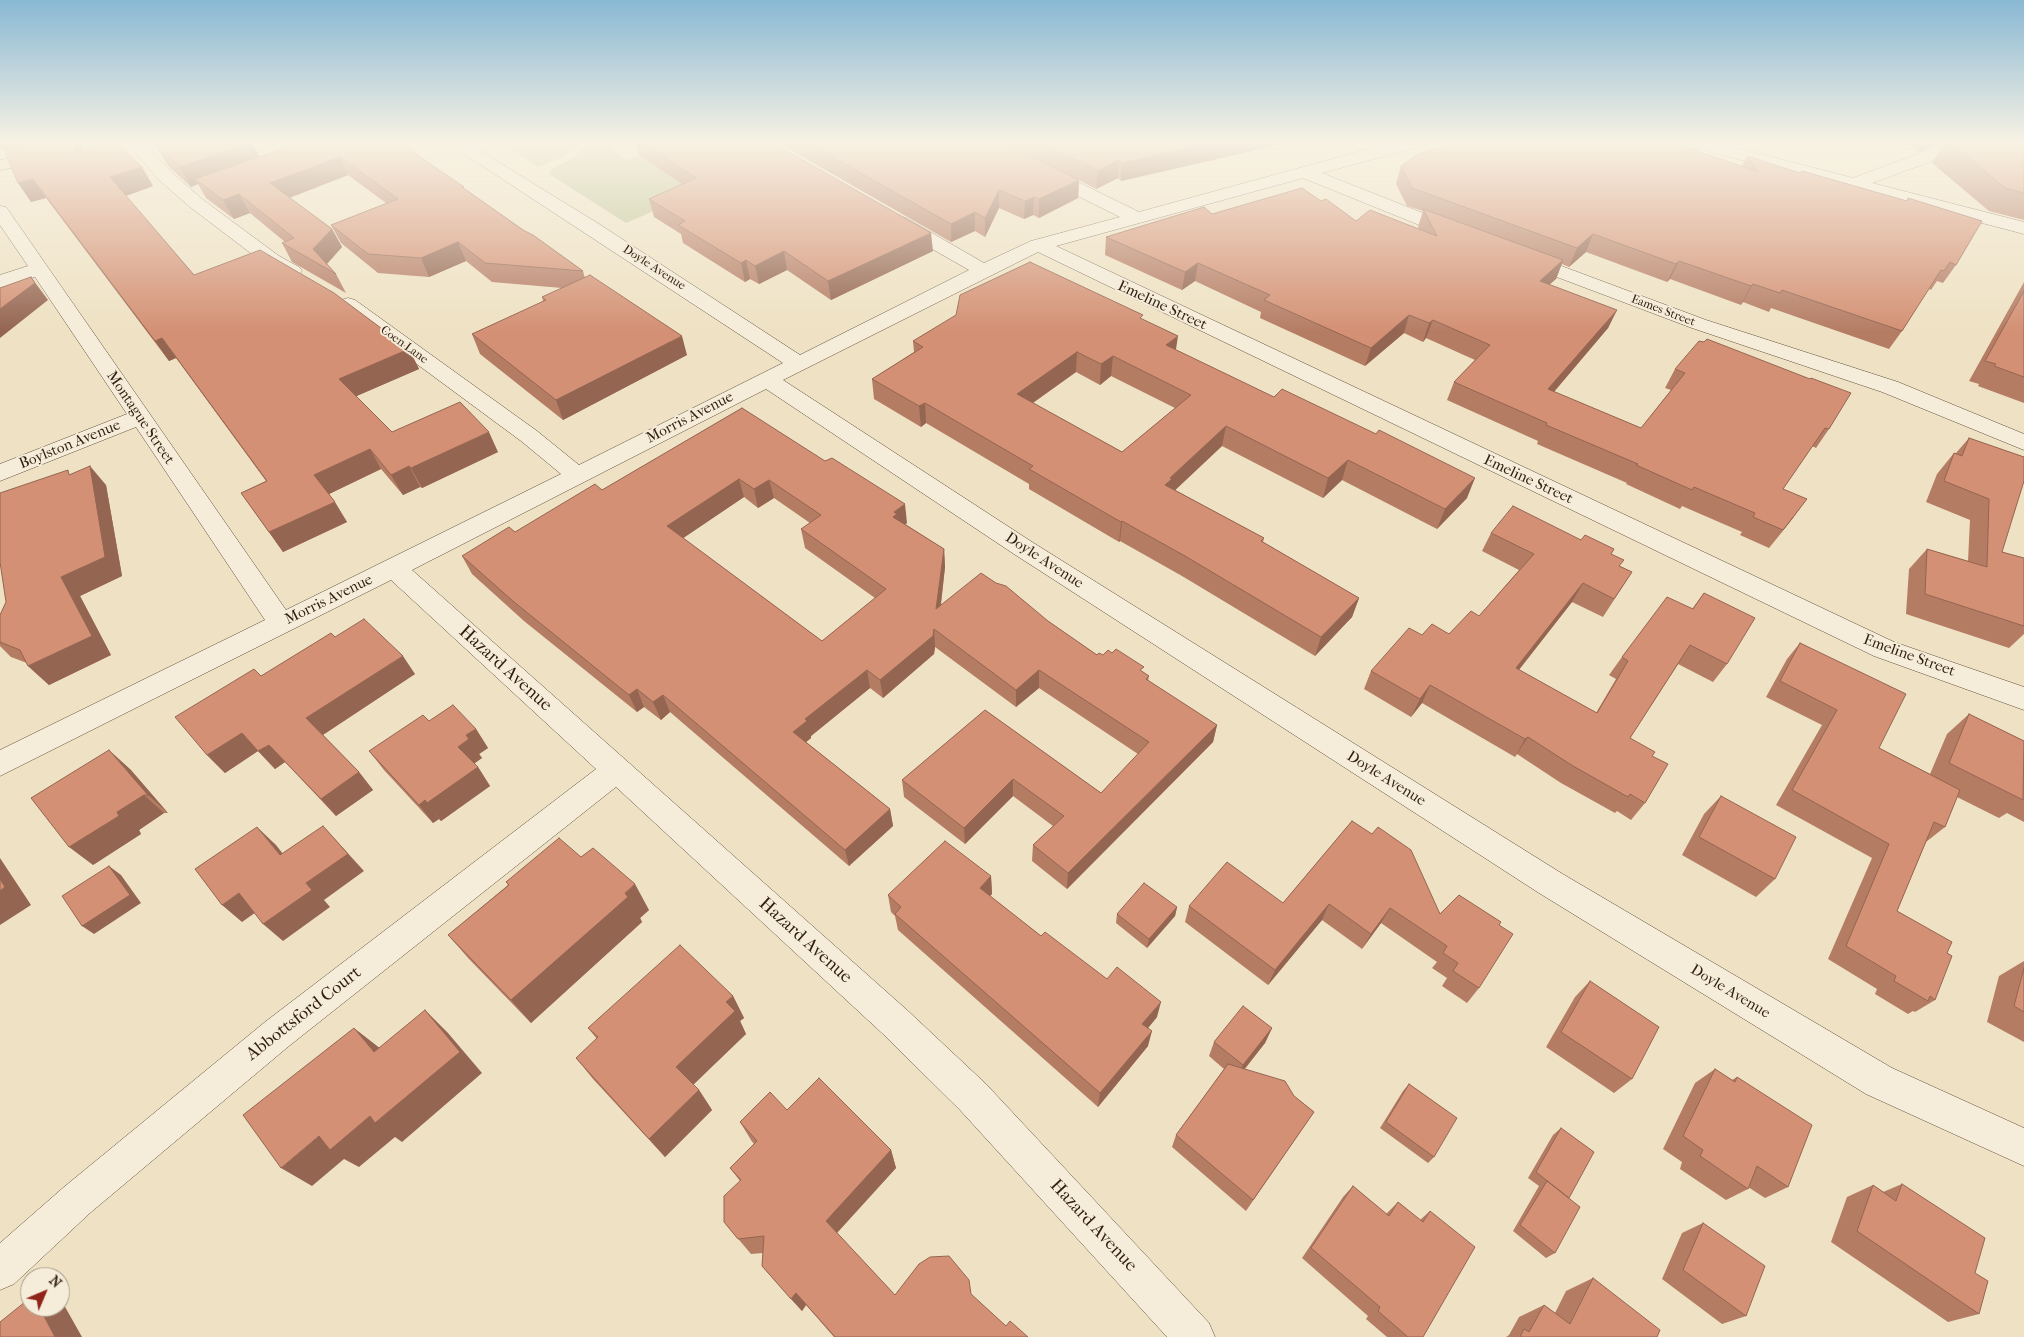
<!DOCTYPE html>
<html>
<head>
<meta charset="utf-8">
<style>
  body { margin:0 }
  #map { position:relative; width:2024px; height:1337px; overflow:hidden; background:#efe2c4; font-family:"IM FELL French Canon",serif }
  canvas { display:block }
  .north { position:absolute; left:20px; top:1267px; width:50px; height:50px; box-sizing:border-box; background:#f5ecd9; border:1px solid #a69988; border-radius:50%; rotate:45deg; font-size:14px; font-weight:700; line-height:20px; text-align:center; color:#301d0e }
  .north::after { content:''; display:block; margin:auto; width:18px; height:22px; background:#8f2418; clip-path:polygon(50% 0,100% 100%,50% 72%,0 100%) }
</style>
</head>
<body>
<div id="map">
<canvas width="2024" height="1337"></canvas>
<div class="north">N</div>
</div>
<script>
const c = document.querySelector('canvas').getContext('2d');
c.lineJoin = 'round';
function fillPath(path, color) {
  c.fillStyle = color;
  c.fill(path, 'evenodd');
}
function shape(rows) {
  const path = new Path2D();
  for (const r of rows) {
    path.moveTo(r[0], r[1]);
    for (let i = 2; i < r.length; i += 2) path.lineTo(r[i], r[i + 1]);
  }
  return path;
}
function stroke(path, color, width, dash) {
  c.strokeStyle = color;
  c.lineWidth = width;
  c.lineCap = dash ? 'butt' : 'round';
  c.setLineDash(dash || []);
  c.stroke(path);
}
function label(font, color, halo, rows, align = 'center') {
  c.font = font + ' "IM FELL French Canon",serif';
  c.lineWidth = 4;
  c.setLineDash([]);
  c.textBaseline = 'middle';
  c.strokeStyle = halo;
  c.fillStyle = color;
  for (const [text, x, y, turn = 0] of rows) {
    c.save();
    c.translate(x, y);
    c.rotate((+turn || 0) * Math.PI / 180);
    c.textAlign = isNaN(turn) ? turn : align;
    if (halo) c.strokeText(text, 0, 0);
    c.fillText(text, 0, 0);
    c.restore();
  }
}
fillPath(shape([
  [503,144,581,144,560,158,538,167],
  [589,144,615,144,617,145,610,148,627,160,639,155,770,161,626,223,549,174,552,169,574,157]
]), '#bbc392');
const minor = shape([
  [128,144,146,144,170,171,202,199,279,256,299,267,302,271,299,275,292,277,285,275,265,264,190,207,158,179,128,144],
  [449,144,469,144,599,224,800,355,969,270,892,226,890,222,892,218,899,216,906,218,984,263,1031,241,1120,217,981,148,979,144,1001,144,1139,212,1387,144,1416,144,1414,148,1322,173,1463,229,1465,233,1463,237,1456,239,1449,237,1303,178,1056,246,1894,642,2024,687,2024,710,1874,656,1038,252,783,380,1032,542,1561,873,1892,1068,2024,1128,2024,1166,1866,1094,1539,893,1014,554,766,389,412,570,907,1010,986,1084,1209,1323,1215,1337,1167,1337,960,1110,883,1034,616,787,289,1046,90,1213,14,1284,0,1290,0,1243,64,1187,265,1022,596,769,391,580,0,776,0,750,265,620,136,427,0,481,0,464,127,414,35,277,0,288,0,275,28,266,0,225,0,206,6,207,286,610,561,474,521,441,341,308,338,304,341,300,348,298,355,300,537,431,579,465,783,363,449,144],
  [1693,144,1722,144,1853,178,1945,144,1970,144,1968,148,1872,183,2024,222,2024,234,1695,148,1693,144],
  [1524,252,1706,320,1898,382,2024,434,2024,450,1882,392,1692,328,1517,262,1514,258,1517,254,1524,252]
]);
const major = shape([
  [85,144,124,144,122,148,116,149,0,170,0,160,85,144]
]);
stroke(minor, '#604e3c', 1);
stroke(major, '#301d0e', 1);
fillPath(minor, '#f5ecd9');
fillPath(major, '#efe2c4');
fillPath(shape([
  [0,144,81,144,85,150,142,167,153,186,126,196,194,275,409,349,419,369,356,396,392,432,498,452,422,488,420,487,403,495,381,469,329,494,347,522,283,552,241,493,266,481,176,358,169,361,46,198,31,202,8,149,0,150],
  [162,144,253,144,260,157,416,153,466,190,583,271,585,278,687,355,563,420,480,354,472,334,543,301,542,297,562,288,492,282,466,261,429,277,378,273,341,243,331,225,386,203,348,175,290,198,332,229,342,247,327,264,336,274,346,293,292,262,282,243,285,242,250,213,234,219,206,198,198,184,191,187,168,166,156,146],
  [636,144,775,144,933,251,831,300,787,270,759,284,750,279,745,282,683,243,681,234,654,217,649,199,682,184,639,155],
  [780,144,1282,144,1121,181,1118,178,1096,189,1079,180,1078,198,1039,218,1033,215,1024,219,999,208,985,237,975,231,951,242],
  [1910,144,1939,144,1919,152],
  [1944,144,2024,144,2024,220,1989,211,1932,163],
  [1747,156,1956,265,1943,283,1937,281,1931,290,1929,289,1902,331,1889,349,1771,308,1769,312,1743,302,1741,305,1670,279,1667,282,1586,252,1569,267,1562,264,1556,279,1549,284,1617,310,1608,328,1554,392,1641,428,1671,390,1665,388,1675,369,1829,429,1816,448,1812,446,1783,489,1793,518,1769,548,1740,535,1742,532,1682,506,1680,509,1626,484,1627,483,1537,444,1538,441,1447,400,1454,382,1475,360,1426,338,1423,342,1404,333,1365,366,1260,318,1261,312,1195,281,1182,290,1105,255,1106,237,1212,214,1321,201,1356,221,1419,229,1418,227,1423,211,1407,206,1396,184,1401,166,1742,166],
  [2024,282,2024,403,1978,386,1979,384,1969,381],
  [1142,319,1176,350,1467,498,1437,529,1342,480,1323,498,1222,446,1175,490,1264,538,1263,542,1359,598,1352,617,1315,656,1182,576,1120,541,1119,542,1029,489,1029,484,926,423,921,427,874,399,872,379,914,352,913,341],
  [1076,372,1100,385,1111,376,1175,408,1122,452,1033,403],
  [742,408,907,523,905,524,944,549,945,567,941,605,1048,621,1097,655,1143,672,1149,676,1148,681,1217,725,1213,742,1067,889,1032,861,1033,845,1053,826,1013,796,965,844,904,797,902,780,985,710,1101,793,1138,754,1039,688,1016,707,935,647,934,654,883,698,870,688,811,736,811,738,806,742,890,809,893,826,849,866,670,712,661,720,644,707,637,712,524,621,472,574,462,556,515,532,602,490],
  [744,497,758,508,774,498,810,523,801,529,805,548,875,598,822,641,683,538],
  [1969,438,2024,457,2002,552,2024,558,2024,634,2009,648,1906,614,1909,569,1927,549,1968,561,1970,520,1926,502,1937,474,1954,453,1956,453],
  [71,474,106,485,122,576,80,596,111,655,49,685,28,666,27,663,11,657,0,646,0,615],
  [1491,533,1581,540,1611,554,1620,566,1632,572,1603,617,1572,602,1519,670,1596,713,1616,679,1609,675,1622,657,1692,609,1704,593,1727,664,1713,682,1678,664,1630,738,1652,756,1645,803,1631,820,1617,811,1615,813,1561,783,1517,754,1515,757,1422,703,1411,717,1364,689,1371,671,1449,634,1479,616,1519,570,1482,551],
  [335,637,415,674,323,735,359,772,373,790,336,816,285,762,275,769,258,751,225,773,207,755,261,676],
  [1800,643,1879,748,1930,774,1947,734,1969,714,2024,741,2024,822,2007,813,1999,818,1957,797,1945,827,1926,842,1897,911,1947,953,1935,1000,1915,1012,1913,1011,1908,1014,1875,994,1877,989,1828,959,1872,858,1776,805,1822,725,1766,697,1787,659],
  [429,721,476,729,488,748,479,754,482,758,474,763,478,767,490,786,441,821,439,819,433,823,384,770,369,751],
  [130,769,168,813,164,813,139,830,141,834,93,865],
  [1721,796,1775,879,1756,897,1682,855,1704,814],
  [1352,821,1440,914,1499,925,1479,988,1467,1003,1442,986,1447,978,1432,968,1437,962,1381,923,1362,949,1322,920,1268,985,1185,922,1189,906,1283,903],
  [581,857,649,910,640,918,642,922,531,1023,469,959,448,935,508,885,506,882],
  [991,876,992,894,990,896,1041,936,1157,1017,1148,1028,1148,1046,1098,1107,898,930,895,916,891,912,888,895],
  [1177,907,1175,916,1147,948,1116,923,1117,914],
  [2024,961,2024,1042,1987,1022,1999,976],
  [1590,981,1632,1079,1614,1093,1546,1047,1575,997],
  [733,996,744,1018,740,1021,746,1034,693,1084,699,1090,712,1110,665,1157,593,1079,576,1058,597,1039,588,1028],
  [1272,1028,1265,1043,1245,1069,1294,1096,1314,1112,1246,1211,1172,1147,1176,1135,1224,1069,1209,1056,1214,1042],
  [1715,1069,1732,1080,1737,1077,1788,1187,1765,1198,1748,1187,1748,1189,1726,1200,1680,1169,1682,1162,1663,1149,1695,1083],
  [1409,1084,1434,1157,1428,1163,1380,1128,1403,1091],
  [787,1110,891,1150,896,1168,837,1233,895,1295,971,1295,1006,1326,1028,1337,834,1337,806,1305,802,1311,762,1266,763,1253,751,1254,724,1222,740,1181,730,1168,754,1144,751,1140,740,1122],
  [1561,1128,1568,1198,1555,1253,1546,1258,1513,1231,1539,1186,1528,1178,1553,1135],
  [1902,1184,1975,1273,1979,1314,1948,1322,1831,1242,1847,1197,1873,1185,1883,1192],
  [1353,1186,1386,1214,1398,1202,1420,1220,1430,1211,1423,1337,1387,1337,1366,1319,1368,1316,1302,1258,1343,1197],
  [1703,1223,1746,1316,1722,1324,1662,1279,1682,1233],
  [1593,1278,1657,1337,1506,1337,1509,1335,1519,1317,1544,1305,1555,1313,1566,1291]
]), '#b57c64');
fillPath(shape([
  [0,144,81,144,89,156,12,156,7,149,0,150],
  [246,144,253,144,262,162,195,179,198,184,191,187,180,167],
  [1206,144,1282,144,1121,181,1122,163],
  [1923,144,1939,144,1919,152],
  [340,157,348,175,280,201,270,183],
  [1119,160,1118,178,1096,189,1098,171],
  [142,167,153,186,123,197,110,177],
  [33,179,46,198,31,202,18,183],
  [1079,180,1078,198,1039,218,1039,199],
  [999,190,999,208,985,237,985,218],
  [239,194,250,213,234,219,223,200],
  [1034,197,1033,215,1024,219,1025,201],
  [975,212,975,231,951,242,951,224],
  [332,229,342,247,324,267,313,249],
  [931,233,933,251,831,300,828,281],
  [1593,234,1586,252,1569,267,1577,248],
  [458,242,466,261,429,277,421,258],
  [784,251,787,270,759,284,755,266],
  [746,260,750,279,745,282,741,263],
  [1563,260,1556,279,1533,299,1540,281],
  [1679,261,1670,279,1667,282,1676,264],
  [1198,263,1195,281,1182,290,1185,272],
  [31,277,48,300,0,338,0,309],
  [1753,284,1743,302,1741,305,1751,286],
  [1617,310,1608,328,1540,408,1548,389],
  [1409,315,1404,333,1365,366,1371,348],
  [1433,320,1426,338,1423,342,1429,323],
  [682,336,687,355,563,420,556,400],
  [1178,336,1175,356,1166,345],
  [162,338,176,358,169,361,155,341],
  [409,349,419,369,350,399,339,379],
  [1077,352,1076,372,1017,414,1017,394],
  [1113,356,1111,376,1100,385,1101,364],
  [925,403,926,423,921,427,919,406],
  [1226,426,1222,446,1169,496,1165,485,1170,478],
  [489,432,498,452,422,488,411,468],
  [370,449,381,469,327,495,314,475],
  [1348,460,1342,480,1323,498,1328,478],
  [90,466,106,485,122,576,80,596,111,655,49,685,28,666,61,577],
  [409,466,420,487,403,495,391,475],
  [1475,478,1467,498,1437,529,1445,509],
  [739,479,744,497,673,545,667,526],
  [769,480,774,498,758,508,754,489],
  [1807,499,1793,518,1769,548,1783,530],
  [335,502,347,522,283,552,269,532],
  [905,504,907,523,899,529,893,517,894,512],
  [1122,521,1120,541,1119,542,1121,522],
  [944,549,945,567,938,627,936,609],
  [1583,583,1572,602,1506,686,1516,668],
  [1359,598,1352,617,1315,656,1321,637],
  [934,629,935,647,934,654,883,698,880,680],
  [403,656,415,674,321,736,306,718],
  [867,670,870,688,811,736,811,738,798,749,793,732,805,719],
  [1039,670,1039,688,1016,707,1016,690],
  [1430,685,1422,703,1411,717,1420,699],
  [637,689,644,707,637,712,629,695],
  [663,695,670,712,661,720,653,702],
  [1217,725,1213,742,1067,889,1068,873],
  [476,729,488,748,479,754,482,758,471,766,458,747,466,735],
  [242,733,258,751,225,773,207,755],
  [1528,737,1517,754,1515,757,1525,739],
  [269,745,285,762,275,769,258,751],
  [109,750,130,769,168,813,148,795],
  [478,767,490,786,441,821,427,803],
  [359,772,373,790,336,816,321,799],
  [1013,779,1013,796,965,844,964,828],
  [144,795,164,813,139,830,141,834,93,865,69,847,117,812],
  [425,800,439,819,433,823,419,805],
  [890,809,893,826,849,866,845,850],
  [323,826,364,871,324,900,330,907,283,941,263,924,306,883],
  [257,827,276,845,298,873,280,855],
  [0,858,31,905,0,925],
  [109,866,121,875,141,903,94,934,82,926],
  [991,876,992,894,981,905,980,888],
  [635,884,649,910,640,918,642,922,531,1023,511,1000],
  [239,893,259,910,242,922,222,905],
  [1329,904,1322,920,1268,985,1275,970],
  [1177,907,1175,916,1147,948,1149,939],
  [1390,908,1381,923,1362,949,1371,934],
  [733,996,744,1018,740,1021,746,1034,690,1088,676,1067,726,1002],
  [1161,1002,1157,1017,1139,1039,1142,1024],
  [425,1010,448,1033,482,1073,402,1142,395,1137,359,1167,344,1159,312,1186,281,1168,319,1136],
  [354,1028,381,1049,374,1052],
  [1272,1028,1265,1043,1236,1079,1243,1065],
  [1152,1031,1148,1046,1098,1107,1100,1093],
  [699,1090,712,1110,665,1157,649,1139],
  [891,1150,896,1168,834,1236,826,1221],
  [796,1293,806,1305,802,1311,791,1299],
  [60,1304,64,1305,82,1337,55,1337,39,1307,60,1307]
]), '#946551');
const building = shape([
  [34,144,76,144,75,153,103,144,118,144,142,167,110,177,194,275,260,250,334,293,409,349,339,379,392,432,460,402,489,432,411,468,409,466,391,475,370,449,314,475,335,502,269,532,241,493,267,481,162,338,155,341,33,179,18,183,4,150,34,144],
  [162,144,246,144,180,167,156,146,162,144],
  [296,144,405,144,415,151,413,152,464,187,462,187,523,230,533,235,583,271,485,263,458,242,421,258,368,254,331,225,398,199,340,157,270,183,332,229,313,249,336,274,282,243,294,238,239,194,223,200,195,179,296,144],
  [645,144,775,144,931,233,828,281,784,251,755,266,746,260,741,263,678,225,685,221,649,199,696,178,645,144],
  [809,144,1006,144,1079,180,1039,199,1034,197,1025,201,999,190,985,218,975,212,951,224,809,144],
  [1043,144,1206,144,1122,163,1119,160,1098,171,1043,144],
  [1454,144,1677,144,1758,172,1747,156,1800,173,1802,171,1907,201,1908,198,1982,221,1956,265,1950,262,1944,271,1941,270,1902,331,1782,290,1780,293,1753,284,1751,286,1679,261,1676,264,1593,234,1577,248,1412,188,1401,166,1418,154,1454,144],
  [1952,144,2024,144,2024,193,2005,188,1952,144],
  [1302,188,1321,201,1326,199,1356,221,1370,210,1437,236,1423,209,1563,260,1540,281,1617,310,1548,389,1641,428,1685,373,1675,369,1699,341,1704,342,1707,339,1810,379,1811,378,1851,393,1829,429,1825,428,1783,489,1807,499,1783,530,1753,517,1755,513,1694,487,1692,490,1636,465,1638,464,1546,425,1547,423,1454,382,1490,345,1433,320,1429,323,1409,315,1371,348,1264,300,1270,295,1198,263,1185,272,1106,237,1204,207,1212,214,1302,188],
  [1030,262,1143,315,1140,318,1178,336,1166,345,1274,397,1282,389,1376,434,1379,430,1475,478,1445,509,1348,460,1328,478,1226,426,1170,478,1172,479,1165,485,1264,538,1261,541,1359,598,1321,637,1185,556,1122,521,1121,522,1029,469,1033,466,925,403,919,406,872,379,923,347,913,341,956,315,960,295,1030,262],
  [1077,352,1101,364,1113,356,1191,395,1122,452,1017,394,1077,352],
  [590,275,682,336,556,400,472,334,546,300,542,297,590,275],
  [31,277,35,283,0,309,0,288,31,277],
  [2024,291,2024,377,1994,366,1996,364,1985,361,2024,291],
  [742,408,825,461,832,458,905,504,894,512,897,514,893,517,944,549,936,609,981,573,996,583,1006,586,1048,621,1097,655,1099,653,1103,655,1108,650,1112,653,1116,649,1144,667,1140,670,1149,676,1146,679,1217,725,1068,873,1033,845,1064,816,1013,779,964,828,902,780,985,710,1101,793,1149,742,1039,670,1016,690,934,629,933,636,880,680,867,670,805,719,807,721,793,732,890,809,845,850,663,695,653,702,637,689,629,695,514,602,462,556,509,527,515,532,595,484,602,490,742,408],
  [739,479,754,489,769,480,821,515,801,529,886,589,822,641,667,526,739,479],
  [1969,438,2024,457,2024,481,2002,552,2024,558,2024,626,1925,594,1927,549,1987,567,1989,499,1944,481,1954,453,1962,456,1969,438],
  [90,466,105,557,61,577,92,636,28,666,20,650,0,642,0,615,6,602,0,562,0,493,68,470,69,475,90,466],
  [1513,506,1581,540,1585,535,1614,549,1611,554,1624,560,1619,566,1632,572,1614,599,1583,583,1516,668,1597,713,1628,661,1622,657,1667,597,1693,609,1704,593,1755,618,1727,664,1690,645,1630,738,1655,752,1652,756,1668,764,1645,803,1630,794,1628,797,1573,766,1528,737,1525,739,1430,685,1420,699,1371,671,1409,628,1422,635,1432,624,1449,634,1471,611,1479,616,1534,554,1491,533,1513,506],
  [364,619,403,656,306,718,359,772,321,799,269,745,258,751,242,733,207,755,175,717,254,669,261,676,331,633,335,637,364,619],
  [1800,643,1906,694,1879,748,1960,790,1945,827,1934,822,1897,911,1952,942,1947,953,1952,956,1935,1000,1930,996,1928,1001,1894,981,1896,976,1846,946,1889,844,1792,790,1837,710,1780,681,1800,643],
  [453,705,476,729,466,735,469,739,458,747,478,767,427,803,425,800,419,805,369,751,423,715,429,721,453,705],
  [1969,714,2024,741,2023,800,1949,763,1969,714],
  [109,750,148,795,144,795,117,812,119,816,69,847,31,798,109,750],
  [1721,796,1796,837,1775,879,1699,837,1721,796],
  [1352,821,1372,834,1378,827,1411,850,1440,914,1459,895,1501,922,1499,925,1513,934,1479,988,1453,971,1458,963,1443,953,1447,946,1390,908,1371,934,1329,904,1275,970,1189,906,1227,862,1283,903,1352,821],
  [323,826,348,854,306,883,312,890,263,924,239,893,222,905,195,869,257,827,280,855,323,826],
  [559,838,581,857,593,848,635,884,625,893,628,897,511,1000,448,935,509,885,506,882,559,838],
  [945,841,991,876,980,888,1041,936,1045,932,1107,979,1117,967,1161,1002,1142,1024,1152,1031,1100,1093,895,914,901,907,888,895,945,841],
  [109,866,130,895,82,926,62,896,109,866],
  [0,879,5,887,0,891,0,879],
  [1144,883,1177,907,1149,939,1117,914,1144,883],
  [680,945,733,996,726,1002,735,1011,676,1067,699,1090,649,1139,576,1058,598,1037,588,1028,680,945],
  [2024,968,2024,1012,2014,1006,2024,968],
  [1590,981,1659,1027,1632,1079,1561,1032,1590,981],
  [1243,1006,1272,1028,1243,1065,1214,1042,1243,1006],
  [425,1010,460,1052,375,1123,370,1116,330,1150,319,1136,281,1168,243,1115,354,1028,374,1052,425,1010],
  [1228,1064,1285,1081,1294,1096,1314,1112,1253,1200,1176,1135,1228,1064],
  [1715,1069,1735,1082,1737,1077,1812,1125,1788,1187,1757,1166,1748,1189,1700,1156,1703,1150,1683,1136,1715,1069],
  [819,1078,891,1150,826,1221,895,1295,919,1264,930,1257,949,1256,969,1280,971,1294,1006,1326,1010,1321,1028,1337,835,1337,796,1293,791,1299,762,1266,764,1236,738,1239,724,1222,724,1196,741,1180,730,1168,757,1141,740,1122,770,1092,787,1110,819,1078],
  [1409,1084,1457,1118,1434,1157,1386,1122,1409,1084],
  [1561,1128,1594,1152,1569,1198,1536,1172,1561,1128],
  [1547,1181,1580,1207,1555,1253,1520,1225,1547,1181],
  [1902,1184,1985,1238,1975,1273,1988,1281,1979,1314,1857,1231,1873,1185,1896,1201,1902,1184],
  [1353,1186,1389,1216,1398,1202,1423,1222,1430,1211,1475,1247,1423,1337,1408,1337,1378,1311,1380,1307,1311,1248,1353,1186],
  [1703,1223,1765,1266,1746,1316,1683,1270,1703,1223],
  [1593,1278,1660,1330,1657,1337,1520,1337,1524,1329,1529,1332,1544,1305,1570,1324,1593,1278],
  [30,1298,30,1307,39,1307,55,1337,0,1337,0,1322,30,1298]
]);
fillPath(building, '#d39074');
stroke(building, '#946551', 1);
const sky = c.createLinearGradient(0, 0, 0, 332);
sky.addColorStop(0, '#89b8d3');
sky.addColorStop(0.43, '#f8f2e4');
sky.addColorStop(1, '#f8f2e400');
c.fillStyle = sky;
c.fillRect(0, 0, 2024, 332);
label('12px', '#301d0e', '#f5ecd9', [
  ["Doyle Avenue",654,268,33],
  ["Eames Street",1663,311,21],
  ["Coen Lane",404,345,36]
]);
label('15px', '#301d0e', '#f5ecd9', [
  ["Emeline Street",1162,306,25],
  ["Montague Street",140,418,56],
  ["Morris Avenue",690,418,-27],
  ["Boylston Avenue",70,445,-22],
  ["Emeline Street",1528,480,25],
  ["Doyle Avenue",1044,561,33],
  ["Morris Avenue",329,600,-26],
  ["Emeline Street",1909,656,20],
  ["Doyle Avenue",1386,779,32],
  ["Doyle Avenue",1730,992,31]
]);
label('18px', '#301d0e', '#f5ecd9', [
  ["Hazard Avenue",505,669,42],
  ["Hazard Avenue",805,941,42],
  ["Abbottsford Court",304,1014,-38],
  ["Hazard Avenue",1093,1226,47]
]);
</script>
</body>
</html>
